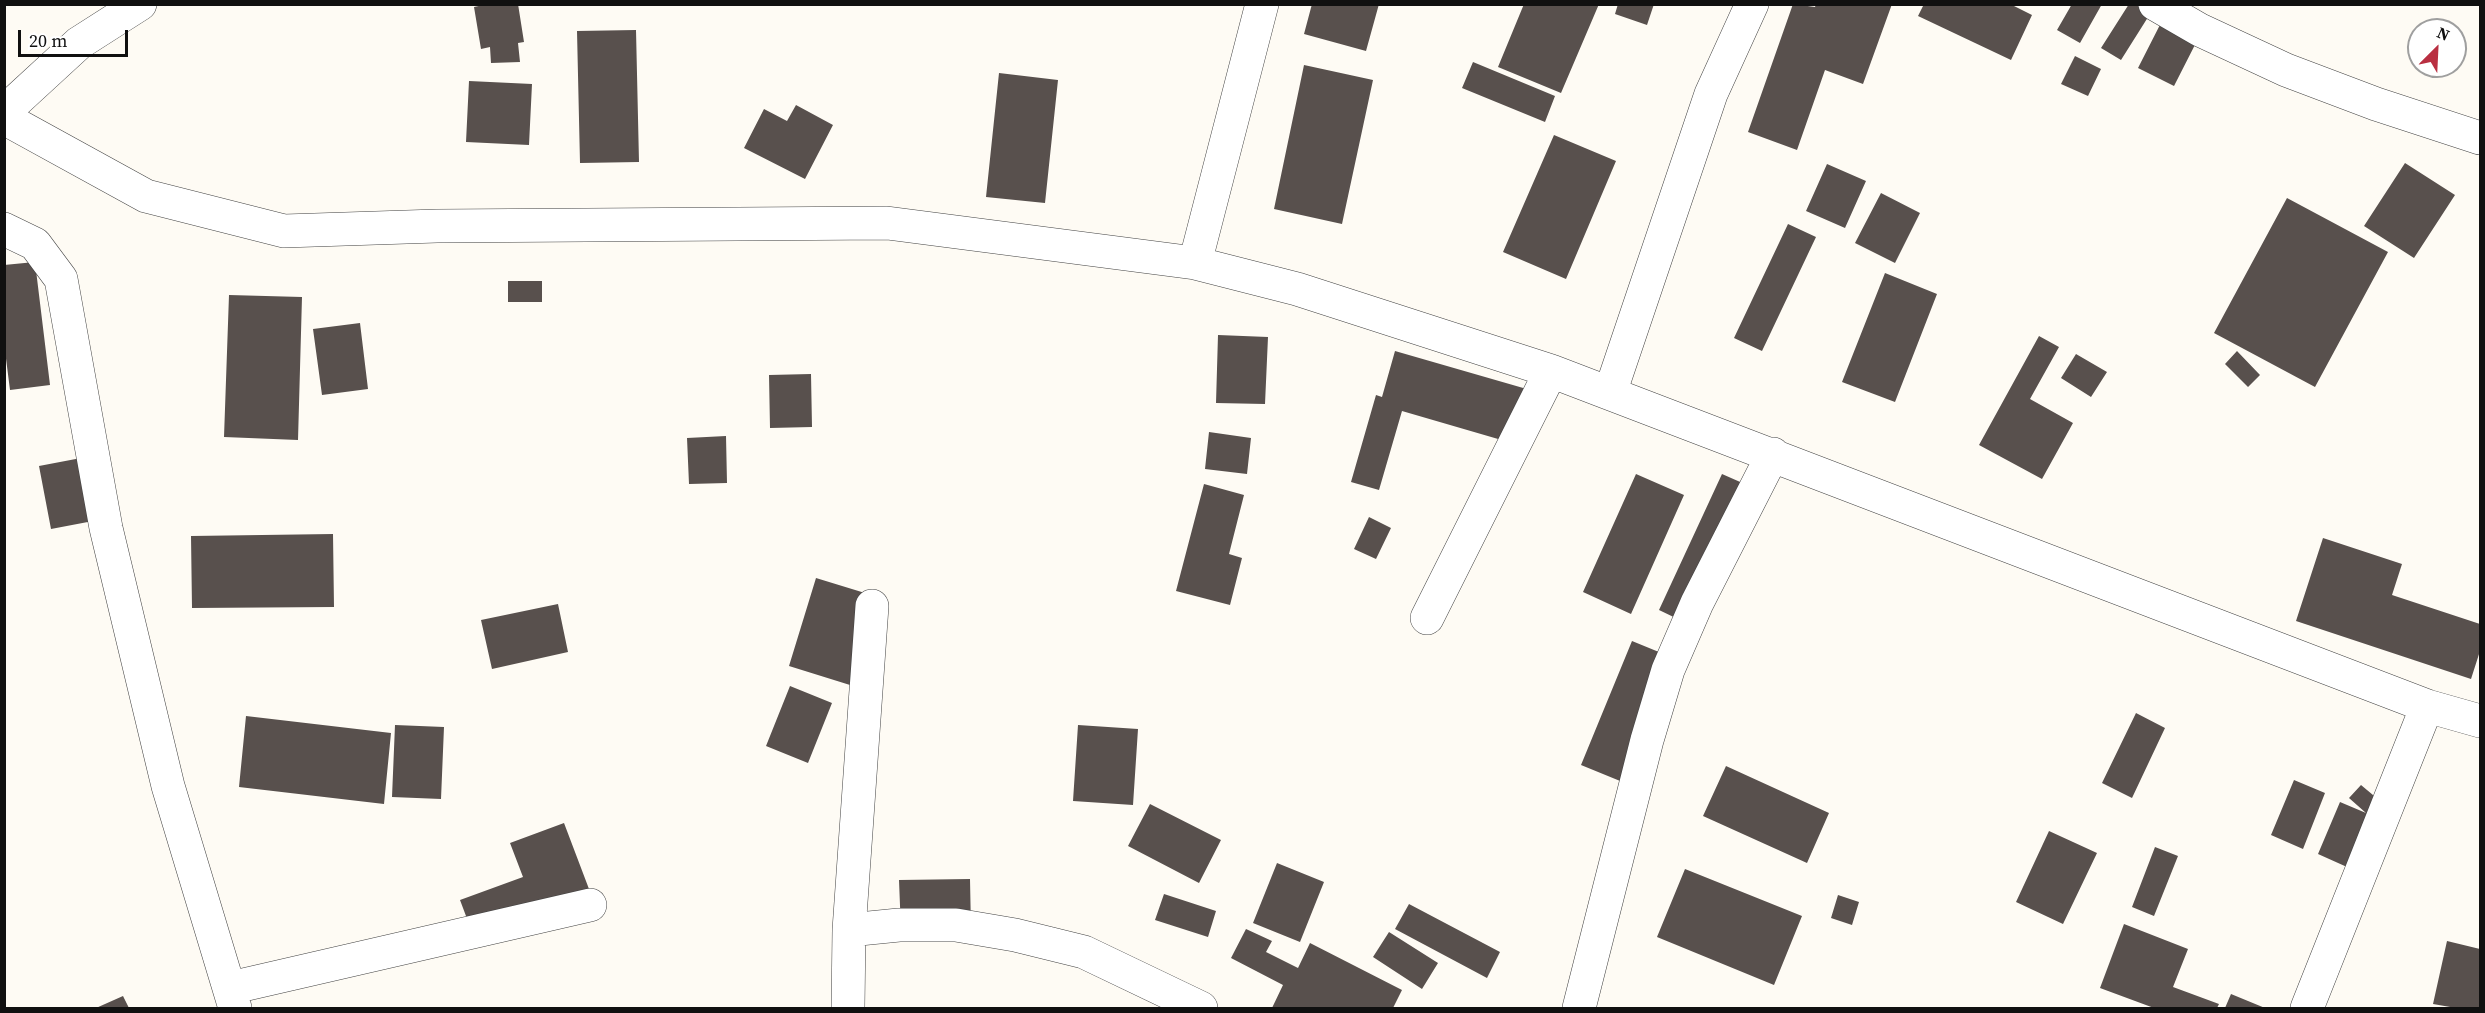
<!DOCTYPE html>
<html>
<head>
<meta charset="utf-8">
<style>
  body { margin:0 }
  #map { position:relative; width:2485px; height:1013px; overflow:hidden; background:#fefbf4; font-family:"Source Serif 4",serif }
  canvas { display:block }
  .frame { position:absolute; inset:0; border:6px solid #101010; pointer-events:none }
  .north { position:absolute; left:2407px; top:18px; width:60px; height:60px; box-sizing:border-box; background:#fff; border:2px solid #9f9f9f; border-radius:50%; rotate:24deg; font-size:16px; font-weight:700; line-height:24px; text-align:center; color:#101010 }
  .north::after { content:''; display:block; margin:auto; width:21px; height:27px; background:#b92f41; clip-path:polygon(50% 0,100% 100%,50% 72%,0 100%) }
  .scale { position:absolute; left:18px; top:30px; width:110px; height:27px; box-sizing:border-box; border:3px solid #101010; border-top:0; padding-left:8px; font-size:18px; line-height:21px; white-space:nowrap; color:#101010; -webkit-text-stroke:4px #fff; paint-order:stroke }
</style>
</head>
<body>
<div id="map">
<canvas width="2485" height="1013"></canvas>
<div class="frame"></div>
<div class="north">N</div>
<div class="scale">20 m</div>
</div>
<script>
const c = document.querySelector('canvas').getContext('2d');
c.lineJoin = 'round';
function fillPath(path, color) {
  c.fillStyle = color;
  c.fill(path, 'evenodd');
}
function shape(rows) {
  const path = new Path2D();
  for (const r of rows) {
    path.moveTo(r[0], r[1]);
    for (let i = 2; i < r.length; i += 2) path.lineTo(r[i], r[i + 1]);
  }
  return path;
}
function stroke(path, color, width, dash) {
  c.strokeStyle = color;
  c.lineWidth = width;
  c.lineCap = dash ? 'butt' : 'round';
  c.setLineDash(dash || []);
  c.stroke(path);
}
fillPath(shape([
  [488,4,518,4,524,42,518,43,520,62,491,63,490,47,481,49,474,7],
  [1312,4,1379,4,1366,51,1304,34],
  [1524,4,1599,4,1561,93,1498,67],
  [1618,4,1654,4,1647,25,1615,14],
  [1793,4,1815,7,1816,4,1892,4,1863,84,1825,70,1797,150,1748,132],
  [1924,4,2010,4,2032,15,2011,60,1918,16],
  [2072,4,2102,4,2080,43,2057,30],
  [2129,4,2135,4,2150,14,2121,60,2101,48],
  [2166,13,2202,31,2174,86,2138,68],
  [636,30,639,162,580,163,577,31],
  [2075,56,2101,69,2088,96,2061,84],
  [1473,62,1555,96,1545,122,1462,88],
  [1304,65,1373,80,1342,224,1274,209],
  [999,73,1058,80,1045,203,986,197],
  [469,81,532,84,529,145,466,142],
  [796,105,833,125,805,179,744,148,764,109,787,121],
  [1554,135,1616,161,1566,279,1503,252],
  [2405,163,2455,195,2414,258,2364,226],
  [1827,164,1866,181,1845,228,1806,211],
  [1881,193,1920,213,1895,263,1855,243],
  [2287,198,2388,252,2315,387,2214,333],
  [1788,224,1816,237,1762,351,1734,338],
  [35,262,50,385,10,390,4,343,4,265],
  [1885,273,1937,294,1895,402,1842,382],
  [508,281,542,281,542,302,508,302],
  [229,295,302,297,298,440,224,437],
  [360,323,368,389,322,395,313,329],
  [1218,335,1268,337,1265,404,1216,403],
  [2039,336,2059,347,2030,399,2073,423,2042,479,1979,445],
  [1395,351,1544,394,1529,448,1402,411,1379,490,1351,482,1376,395,1382,397],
  [2237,351,2260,375,2248,387,2225,364],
  [2076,354,2107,372,2091,397,2061,378],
  [811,374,812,427,770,428,769,375],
  [1209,432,1251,438,1247,474,1205,469],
  [726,436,727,483,689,484,687,438],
  [81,458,93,521,51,529,39,466],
  [1636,474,1684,495,1631,614,1583,592],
  [1722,474,1747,485,1684,622,1659,610],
  [1204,484,1244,495,1229,554,1242,558,1230,605,1176,591],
  [1369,517,1391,528,1376,559,1354,549],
  [333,534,334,607,192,608,191,536],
  [2323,538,2402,564,2392,595,2480,624,2480,651,2471,679,2296,621],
  [816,578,878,597,850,685,789,666],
  [558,604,568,652,492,669,481,620],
  [1632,641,1676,659,1625,783,1581,765],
  [790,686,832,703,808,763,766,746],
  [2136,713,2165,728,2132,798,2102,783],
  [246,716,391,733,384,804,239,787],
  [395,725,444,727,441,799,392,797],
  [1078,725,1138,729,1133,805,1073,801],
  [1726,766,1829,813,1807,863,1703,816],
  [2294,780,2325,793,2303,849,2271,835],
  [2361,785,2379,800,2347,867,2318,854,2340,802,2366,813,2349,798],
  [1150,804,1221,840,1199,883,1128,846],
  [564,823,589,889,472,932,460,900,523,877,510,843],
  [2049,831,2097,853,2063,924,2016,902],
  [2155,847,2178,856,2154,916,2132,907],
  [1277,863,1324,882,1300,942,1253,923],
  [1685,869,1802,916,1774,985,1657,937],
  [970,879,971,930,901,931,899,880],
  [1164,894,1216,911,1208,937,1155,920],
  [1838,895,1859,902,1852,925,1831,918],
  [1409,904,1500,952,1487,978,1395,929],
  [2124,924,2188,949,2173,987,2219,1004,2217,1008,2154,1008,2100,988],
  [1246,929,1272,941,1266,952,1298,968,1310,943,1402,990,1393,1008,1272,1008,1283,985,1231,958],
  [1389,932,1438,963,1422,989,1373,957],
  [2447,941,2480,949,2480,1008,2456,1008,2433,1004],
  [2231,994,2265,1008,2225,1008],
  [123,996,129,1008,96,1008]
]), '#58504d');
const minor = shape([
  [2155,4,2200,30,2286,70,2376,104,2480,138],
  [4,112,79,43,140,4],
  [4,118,146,196,284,231,437,226,887,223,1195,263,1297,289,1551,371,2427,706,2480,721],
  [4,229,35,244,61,279,106,528,168,786,235,1008],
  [1195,263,1262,4],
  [1610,393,1711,94,1752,4],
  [1427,618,1551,371],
  [849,930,899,925,956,925,1015,935,1084,952,1201,1008],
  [230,988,590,905],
  [848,1008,849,930,872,606],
  [1579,1008,1647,740,1668,670,1697,603,1773,454],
  [2307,1008,2427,706]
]);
stroke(minor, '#434343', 34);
stroke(minor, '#fff', 33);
</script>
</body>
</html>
